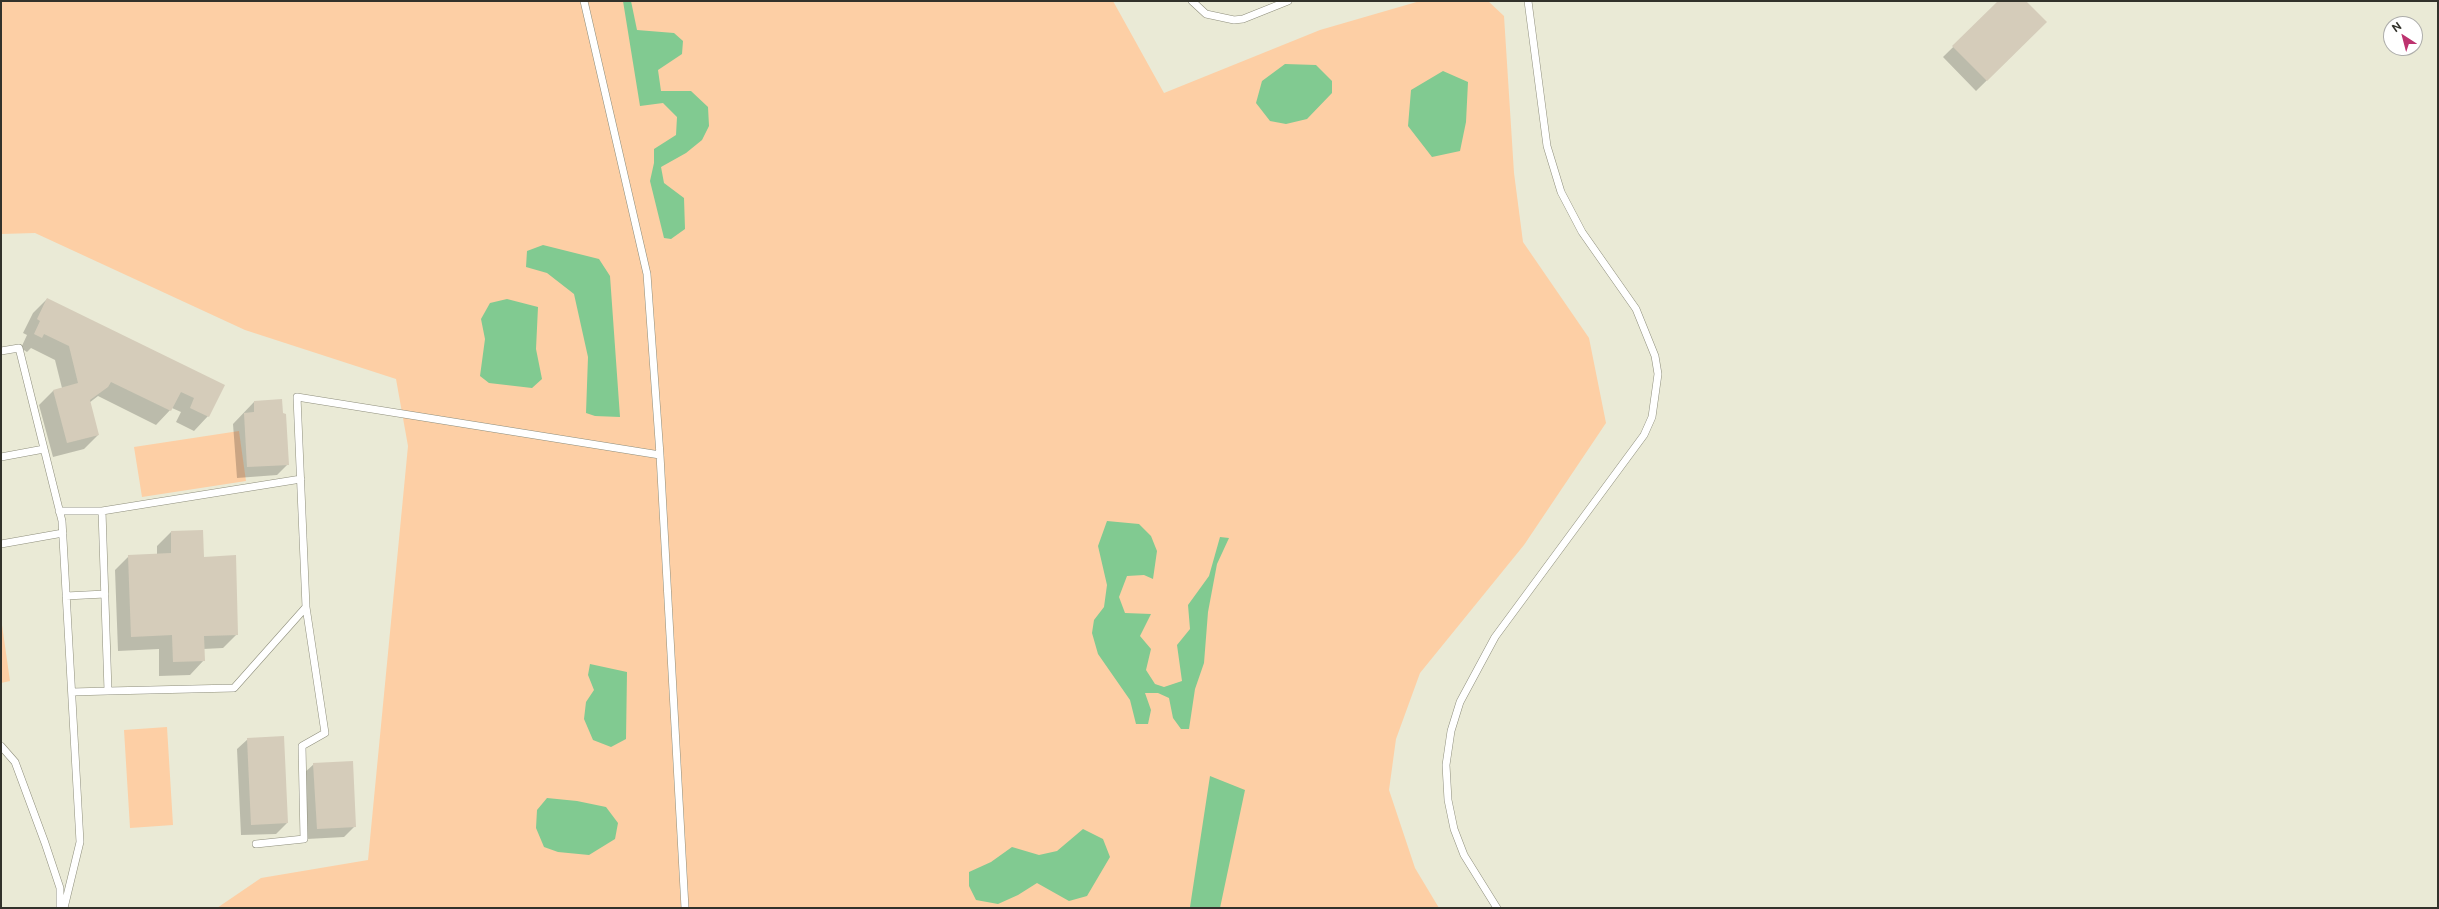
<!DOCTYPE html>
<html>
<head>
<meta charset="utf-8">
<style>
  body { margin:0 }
  #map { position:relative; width:2439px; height:909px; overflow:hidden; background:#eaead6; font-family:"Public Sans",sans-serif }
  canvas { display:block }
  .frame { position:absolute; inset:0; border:2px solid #32322b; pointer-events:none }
  .north { position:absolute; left:2383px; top:16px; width:40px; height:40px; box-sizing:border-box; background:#fff; border:1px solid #adadaa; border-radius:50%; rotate:324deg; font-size:11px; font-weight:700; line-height:16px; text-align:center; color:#32322b }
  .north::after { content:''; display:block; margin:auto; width:14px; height:18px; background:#bd336f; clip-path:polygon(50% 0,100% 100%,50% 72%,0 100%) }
</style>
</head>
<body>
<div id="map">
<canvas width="2439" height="909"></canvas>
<div class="frame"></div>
<div class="north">N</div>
</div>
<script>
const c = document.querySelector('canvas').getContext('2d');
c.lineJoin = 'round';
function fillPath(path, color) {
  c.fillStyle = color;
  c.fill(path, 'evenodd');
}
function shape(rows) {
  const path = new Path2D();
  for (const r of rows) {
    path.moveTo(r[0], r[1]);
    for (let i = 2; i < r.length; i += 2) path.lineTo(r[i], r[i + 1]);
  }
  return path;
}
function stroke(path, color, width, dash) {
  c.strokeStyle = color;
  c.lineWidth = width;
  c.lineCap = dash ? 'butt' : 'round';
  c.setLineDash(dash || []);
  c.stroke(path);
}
fillPath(shape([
  [1,1,1113,1,1164,93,1320,30,1420,1,1488,1,1504,16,1514,173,1523,242,1589,338,1606,423,1524,545,1420,673,1396,739,1389,790,1415,868,1439,908,217,908,261,878,368,860,408,446,396,379,245,330,35,233,1,234],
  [239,431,246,481,142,497,134,447],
  [1,618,10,681,1,683],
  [167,727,173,825,130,828,124,730]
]), '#fdcfa5');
fillPath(shape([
  [623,1,631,1,637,30,674,33,683,41,682,54,658,70,661,91,691,91,708,107,709,126,702,140,686,153,661,167,664,183,684,198,685,229,671,239,664,238,650,181,654,163,654,149,676,135,677,117,663,103,640,106],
  [1285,64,1316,65,1332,81,1332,93,1307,119,1286,124,1270,121,1256,103,1262,81],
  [1443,71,1468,82,1466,122,1460,151,1432,157,1408,126,1411,90],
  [543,245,599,259,610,276,620,417,595,416,586,413,588,357,574,294,547,273,526,267,527,251],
  [507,299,538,307,536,349,542,379,532,388,489,383,480,376,485,339,481,319,490,303],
  [1107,521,1139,524,1151,536,1157,551,1153,579,1144,575,1127,576,1119,597,1125,613,1151,614,1140,636,1151,649,1146,670,1155,684,1164,687,1182,681,1177,645,1190,629,1188,605,1209,576,1220,537,1229,538,1217,564,1208,612,1204,663,1195,689,1189,729,1181,729,1173,718,1169,698,1158,693,1145,693,1151,710,1148,724,1136,724,1130,700,1098,654,1092,633,1094,620,1104,607,1107,585,1098,546],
  [590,664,627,672,626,739,611,747,593,740,584,719,586,702,594,690,588,675],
  [1210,776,1245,790,1220,908,1195,908,1190,907],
  [547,798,577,801,606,807,618,823,615,839,589,855,558,852,544,847,536,828,537,810],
  [1083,829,1103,839,1110,857,1087,896,1069,901,1037,883,1018,895,998,904,976,900,969,886,969,872,991,862,1012,847,1039,855,1057,851]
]), '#81ca91');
fillPath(shape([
  [2000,1,2025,1,2046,22,1976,91,1943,57],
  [47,299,223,386,208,416,194,431,176,422,181,412,172,408,156,425,98,396,89,403,98,435,84,449,53,457,39,405,53,391,62,388,55,360,31,348,27,352,21,348,27,335,23,333,33,313],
  [281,401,288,464,277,475,237,478,233,424,254,402],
  [171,532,203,558,237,634,223,648,203,649,204,660,190,675,159,676,159,649,118,651,115,570,129,556,157,555,157,546],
  [248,739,287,823,276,834,241,835,237,749],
  [314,764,355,826,344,837,307,839,303,774]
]), '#0003');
fillPath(shape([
  [1998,1,2026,1,2047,22,1987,81,1952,46],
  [47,298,225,385,209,417,190,408,194,398,181,392,171,411,111,382,108,387,90,400,99,435,67,443,53,390,78,383,69,346,44,334,42,338,34,334,40,321,37,319],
  [282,399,283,413,286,414,289,465,247,467,244,413,254,412,254,401],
  [203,530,204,557,236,555,238,635,204,636,205,661,173,662,172,635,131,637,128,555,171,553,171,531],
  [284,736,288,823,251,825,247,738],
  [353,761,356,827,317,829,313,763]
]), '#d5ccba');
const service = shape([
  [584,1,647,274,660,455],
  [1192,1,1206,14,1234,20,1243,19,1288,1],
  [1,351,19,348,62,521,80,842,64,908],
  [1,457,44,449],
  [59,511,102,511,108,691,72,692],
  [102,511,301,479],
  [1,544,63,533],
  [66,596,105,594],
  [108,691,234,688,306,607,297,397,660,455,685,908],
  [1,746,15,762,45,843,60,888,60,908],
  [256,844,304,839,302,746,325,733,306,607],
  [1497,908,1464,855,1454,829,1448,800,1446,765,1451,731,1460,702,1495,637,1644,435,1652,417,1658,374,1655,356,1636,309,1582,232,1561,192,1547,146,1528,1]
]);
stroke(service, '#8e8e7c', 8);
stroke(service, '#fff', 7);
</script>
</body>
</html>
